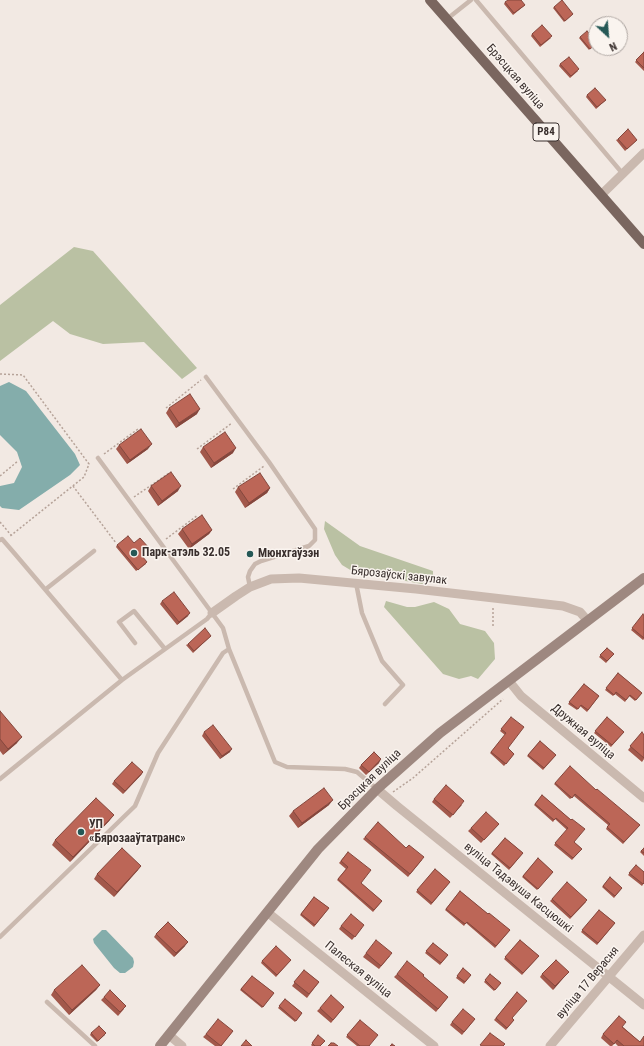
<!DOCTYPE html>
<html>
<head>
<meta charset="utf-8">
<style>
  body { margin:0 }
  #map { position:relative; width:644px; height:1046px; overflow:hidden; background:#f2e9e3; font-family:"Roboto Condensed",sans-serif }
  canvas { display:block }
  .north { position:absolute; left:588px; top:16px; width:40px; height:40px; box-sizing:border-box; background:#faf4ef; border:1px solid #ada5a1; border-radius:50%; rotate:154deg; font-size:11px; font-weight:700; line-height:16px; text-align:center; color:#392f2d }
  .north::after { content:''; display:block; margin:auto; width:14px; height:18px; background:#255856; clip-path:polygon(50% 0,100% 100%,50% 72%,0 100%) }
</style>
</head>
<body>
<div id="map">
<canvas width="644" height="1046"></canvas>
<div class="north">N</div>
</div>
<script>
const c = document.querySelector('canvas').getContext('2d');
c.lineJoin = 'round';
function fillPath(path, color) {
  c.fillStyle = color;
  c.fill(path, 'evenodd');
}
function shape(rows) {
  const path = new Path2D();
  for (const r of rows) {
    path.moveTo(r[0], r[1]);
    for (let i = 2; i < r.length; i += 2) path.lineTo(r[i], r[i + 1]);
  }
  return path;
}
function stroke(path, color, width, dash) {
  c.strokeStyle = color;
  c.lineWidth = width;
  c.lineCap = dash ? 'butt' : 'round';
  c.setLineDash(dash || []);
  c.stroke(path);
}
function label(font, color, halo, rows, align = 'center') {
  c.font = font + ' "Roboto Condensed",sans-serif';
  c.lineWidth = 3;
  c.setLineDash([]);
  c.textBaseline = 'middle';
  c.strokeStyle = halo;
  c.fillStyle = color;
  for (const [text, x, y, turn = 0] of rows) {
    c.save();
    c.translate(x, y);
    c.rotate((+turn || 0) * Math.PI / 180);
    c.textAlign = isNaN(turn) ? turn : align;
    if (halo) c.strokeText(text, 0, 0);
    c.fillText(text, 0, 0);
    c.restore();
  }
}
fillPath(shape([
  [74,247,93,251,197,368,182,379,144,342,103,344,70,334,53,321,0,361,0,305],
  [325,521,360,546,433,571,433,576,430,580,422,584,352,571,342,565,335,555,324,529],
  [386,601,407,607,415,607,434,602,449,609,460,624,485,631,494,643,495,659,478,679,471,676,459,679,443,674,384,607]
]), '#bac1a3');
fillPath(shape([
  [9,382,26,391,75,454,80,465,70,475,19,510,2,508,0,506,0,486,14,483,22,467,17,452,0,435,0,386],
  [102,930,106,930,133,958,134,962,133,967,125,973,120,973,114,968,94,943,93,939]
]), '#84adab');
stroke(shape([
  [0,374,23,375,89,464,84,477,9,537],
  [166,408,201,380],
  [197,449,232,423],
  [104,454,138,429],
  [0,476,18,461],
  [73,486,116,543],
  [233,489,264,466],
  [134,497,169,473],
  [0,522,11,535],
  [166,539,198,515],
  [493,608,493,628],
  [393,792,413,778,503,699]
]), '#b6a399', 1.5, [2, 2]);
stroke(shape([
  [476,0,623,174],
  [447,19,471,0],
  [206,377,269,462,315,529,315,540,309,546,261,561,255,564,250,571,248,577,250,587],
  [0,540,2,539,15,554,122,680],
  [356,583,362,613,382,661,403,685,385,704],
  [46,589,94,551],
  [135,643,119,622,134,611,165,649],
  [229,649,275,762,287,767,345,769,357,772,377,789],
  [0,779,122,680,207,619,212,613],
  [0,937,135,806,158,753,223,653,229,649,223,628,98,458],
  [47,1002,95,1046]
]), '#cab9af', 4.5);
stroke(shape([
  [601,195,644,153],
  [212,613,236,596,250,587,271,579,299,578,416,589,563,606,580,612,587,620],
  [509,681,521,696,644,798],
  [377,789,397,806,644,1005],
  [267,912,434,1046],
  [169,1035,182,1046],
  [550,1046,644,935]
]), '#cab9af', 9);
stroke(shape([
  [160,1046,318,849,377,789,440,733,644,578]
]), '#9e8880', 10);
stroke(shape([
  [430,0,644,244]
]), '#7a665f', 10);
fillPath(shape([
  [505,2,525,5,524,6,513,15,504,4],
  [554,7,573,14,564,22,553,8],
  [532,34,551,38,540,47,531,36],
  [580,37,596,42,589,50,579,38],
  [644,52,644,71,635,62],
  [560,64,578,71,570,78,559,66],
  [587,95,606,100,596,109,586,97],
  [618,139,636,141,625,151,616,140],
  [169,408,197,414,176,428,166,413],
  [119,445,148,449,127,464,116,449],
  [203,447,233,453,211,468,200,452],
  [151,486,178,491,158,506,148,491],
  [238,487,270,488,267,493,245,508,235,492],
  [182,529,212,530,209,534,189,549,178,534],
  [134,543,150,549,142,556,146,564,136,571,116,547,117,545],
  [162,601,188,616,177,625,160,604],
  [644,616,644,639,643,640,631,630],
  [211,636,193,653,186,645,188,644],
  [607,648,614,654,606,663,599,657],
  [618,673,642,693,635,701,629,696,625,702,615,694,613,696,605,690],
  [584,684,599,696,587,712,580,706,577,710,568,704],
  [0,711,17,743,3,755,0,751],
  [511,717,508,748,514,754,504,766,490,753,505,735,500,731],
  [607,717,624,732,611,747,594,733],
  [204,732,230,752,220,759,202,736],
  [642,732,644,759,642,762,628,750],
  [540,741,556,755,543,770,527,756],
  [379,763,366,775,359,768,361,765],
  [143,772,141,775,123,794,112,784,114,781],
  [555,783,596,790,640,825,623,844,606,829,608,825,574,796,570,799,554,784],
  [542,795,571,820,574,842,582,849,572,860,554,845,567,830,555,819,553,822,534,805],
  [434,799,462,805,450,818,432,802],
  [329,805,298,828,289,816,293,811],
  [110,820,70,862,52,845,55,840],
  [499,824,481,843,468,831,471,828],
  [365,837,406,848,422,860,408,877,363,839],
  [505,838,523,853,509,870,491,854],
  [644,848,644,856,640,852],
  [348,852,361,883,382,901,373,912,337,880,346,869,339,863],
  [538,858,553,872,537,890,522,877],
  [636,865,644,883,642,886,628,875],
  [435,869,450,882,431,905,416,892],
  [138,870,114,897,94,879,97,874],
  [610,877,622,888,614,898,602,887],
  [460,891,488,914,510,930,495,948,466,923,464,926,445,910],
  [314,897,329,908,314,927,300,915],
  [552,899,586,902,570,919,550,901],
  [599,910,615,923,597,945,581,932],
  [341,926,362,928,352,940,339,929],
  [156,934,185,946,174,957,154,937],
  [520,940,539,956,522,975,504,959],
  [433,943,448,955,440,965,425,953],
  [366,953,390,956,379,969,363,957],
  [262,961,290,961,276,977,261,963],
  [463,968,471,975,464,984,456,978],
  [304,970,319,982,307,998,292,986],
  [397,974,423,976,448,997,436,1012,394,977],
  [490,974,501,983,494,991,484,982],
  [542,974,566,975,553,990,540,977],
  [252,976,274,993,262,1008,240,990],
  [100,985,96,990,69,1015,51,995,54,990],
  [517,992,512,1018,514,1020,506,1030,494,1020],
  [104,997,124,1009,118,1016,101,1000],
  [285,999,302,1013,295,1022,278,1008],
  [344,1007,331,1023,317,1011,320,1008],
  [475,1019,462,1035,450,1025,452,1022],
  [360,1020,369,1046,357,1046,346,1037],
  [623,1027,640,1042,644,1046,618,1046,615,1043,612,1046,610,1046,601,1038,603,1034],
  [233,1031,221,1046,215,1046,203,1037,206,1034],
  [91,1033,105,1035,97,1042,90,1035],
  [318,1035,320,1046,312,1046,311,1045]
]), '#a2584b');
fillPath(shape([
  [200,409,197,414,176,428,179,423],
  [152,444,148,449,127,464,130,460],
  [236,448,233,453,211,468,214,463],
  [181,486,178,491,158,506,162,501],
  [270,488,267,493,245,508,249,503],
  [212,530,209,534,189,549,192,544],
  [190,613,188,616,177,625,179,622],
  [22,737,17,743,3,755,8,749],
  [232,749,230,752,220,759,222,756],
  [381,759,379,763,366,775,369,772],
  [143,772,141,775,123,794,125,791],
  [333,800,329,805,298,828,302,823],
  [114,815,110,820,70,862,73,857],
  [141,866,138,870,114,897,117,892],
  [188,942,185,946,174,957,176,953],
  [569,972,566,975,553,990,555,986],
  [100,985,96,990,69,1015,72,1010]
]), '#84473d');
const building = shape([
  [508,0,521,0,525,5,514,13,505,2,508,0],
  [562,0,573,14,565,21,554,7,562,0],
  [542,25,552,36,541,45,532,34,542,25],
  [587,31,596,42,596,44,590,49,580,37,587,31],
  [644,52,644,68,636,60,644,52],
  [569,57,579,69,571,76,560,64,569,57],
  [595,88,606,100,597,107,587,95,595,88],
  [628,129,637,140,627,149,618,139,628,129],
  [190,394,200,409,179,423,169,408,190,394],
  [141,429,152,444,130,460,119,445,141,429],
  [225,432,236,448,214,463,203,447,225,432],
  [171,472,181,486,162,501,151,486,171,472],
  [260,473,270,488,249,503,238,487,260,473],
  [202,515,212,530,192,544,182,529,202,515],
  [128,536,134,543,140,538,150,549,142,556,147,562,138,570,117,545,128,536],
  [174,592,190,613,179,622,162,601,174,592],
  [643,614,644,616,644,638,632,628,643,614],
  [205,628,211,636,194,651,188,644,205,628],
  [607,648,614,654,607,661,600,655,607,648],
  [618,673,642,693,636,700,630,695,626,700,616,692,614,695,606,688,618,673],
  [584,684,599,696,588,710,581,705,578,709,569,702,584,684],
  [0,711,22,737,8,749,0,739,0,711],
  [511,717,524,727,508,748,514,754,506,764,491,752,506,733,501,729,511,717],
  [607,717,624,732,612,745,595,731,607,717],
  [213,725,232,749,222,756,204,732,213,725],
  [642,732,644,735,644,758,630,746,642,732],
  [540,741,556,755,544,768,528,755,540,741],
  [374,752,381,759,369,772,361,765,374,752],
  [132,762,143,772,125,791,114,781,132,762],
  [570,766,596,790,597,789,640,825,624,842,607,827,610,824,575,794,572,798,555,783,570,766],
  [446,785,464,801,453,815,434,799,446,785],
  [324,788,333,800,302,823,293,811,324,788],
  [542,795,571,820,572,819,585,829,574,842,582,849,573,858,555,843,568,828,556,818,554,820,535,804,542,795],
  [96,798,114,815,73,857,55,840,96,798],
  [486,812,499,824,484,840,471,828,486,812],
  [378,822,406,848,409,845,424,857,410,874,365,837,378,822],
  [505,838,523,853,510,868,492,853,505,838],
  [122,848,141,866,117,892,97,874,122,848],
  [644,848,644,853,641,851,644,848],
  [348,852,371,870,361,883,382,901,374,910,338,879,348,867,341,861,348,852],
  [538,858,553,872,538,889,523,876,538,858],
  [636,865,644,872,644,883,643,884,629,873,636,865],
  [435,869,450,882,432,903,417,890,435,869],
  [610,877,622,888,615,896,603,886,610,877],
  [567,882,587,900,571,917,552,899,567,882],
  [460,891,488,914,489,913,510,930,496,946,467,922,465,924,446,909,460,891],
  [314,897,329,908,315,925,301,914,314,897],
  [599,910,615,923,598,943,582,930,599,910],
  [351,914,364,925,355,937,341,926,351,914],
  [168,922,188,942,176,953,156,934,168,922],
  [376,940,392,953,381,966,366,953,376,940],
  [520,940,539,956,523,973,505,957,520,940],
  [433,943,448,955,441,963,426,951,433,943],
  [276,946,291,960,277,975,262,961,276,946],
  [556,960,569,972,555,986,542,974,556,960],
  [407,961,424,975,423,976,448,997,438,1009,397,974,407,961],
  [82,965,100,985,72,1010,54,990,82,965],
  [463,968,471,975,465,982,457,976,463,968],
  [304,970,319,982,309,994,294,982,304,970],
  [490,974,501,983,495,990,485,980,490,974],
  [252,976,274,993,263,1007,241,989,252,976],
  [110,990,126,1006,120,1012,104,997,110,990],
  [517,992,527,1001,512,1018,514,1020,507,1028,496,1018,517,992],
  [331,995,344,1007,333,1020,320,1008,331,995],
  [285,999,302,1013,296,1021,279,1006,285,999],
  [463,1009,475,1019,464,1032,452,1022,463,1009],
  [619,1016,626,1022,622,1027,640,1042,644,1036,644,1046,624,1046,617,1040,614,1044,603,1034,619,1016],
  [218,1019,233,1031,221,1046,206,1034,218,1019],
  [360,1020,378,1035,369,1046,360,1046,347,1035,360,1020],
  [99,1026,106,1033,98,1041,91,1033,99,1026],
  [490,1033,505,1044,503,1046,482,1046,480,1045,490,1033],
  [318,1035,325,1041,320,1046,315,1046,312,1043,318,1035],
  [246,1040,252,1046,241,1046,246,1040],
  [331,1043,334,1043,338,1046,328,1046,331,1043],
  [392,1044,395,1046,390,1046,392,1044]
]);
fillPath(building, '#bc6657');
stroke(building, '#84473d', 1);
for (const [x, y, r, color] of [
  [134,553,4,"#255856"],
  [250,554,4,"#255856"],
  [81,832,4,"#255856"]
]) {
  const dot = new Path2D();
  dot.arc(x, y, r, 0, 2 * Math.PI);
  c.fillStyle = color;
  c.fill(dot);
  stroke(dot, '#faf4ef', 1.5);
}
for (const [x, y, w] of [
  [546,132,26]
]) {
  const box = new Path2D();
  box.roundRect(x - w / 2, y - 9, w, 18, 3);
  c.fillStyle = '#faf4ef';
  c.fill(box);
  stroke(box, '#392f2d', 1);
}
label('bold 11px', '#392f2d', null, [
  ["Р84",546,132]
]);
label('12px', '#392f2d', '#faf4ef', [
  ["Брэсцкая вуліца",515,77,49],
  ["Бярозаўскі завулак",399,576,6],
  ["Дружная вуліца",583,732,40],
  ["Брэсцкая вуліца",370,780,-44],
  ["вуліца Тадэвуша Касцюшкі",518,888,39],
  ["Палеская вуліца",358,970,39],
  ["вуліца 17 Верасня",588,983,-50]
]);
label('bold 12px', '#392f2d', '#faf4ef', [
  ["Парк-атэль 32.05",142,553],
  ["Мюнхгаўзэн",258,554],
  ["УП",89,825],
  ["«Бярозааўтатранс»",89,839]
], 'left');
</script>
</body>
</html>
